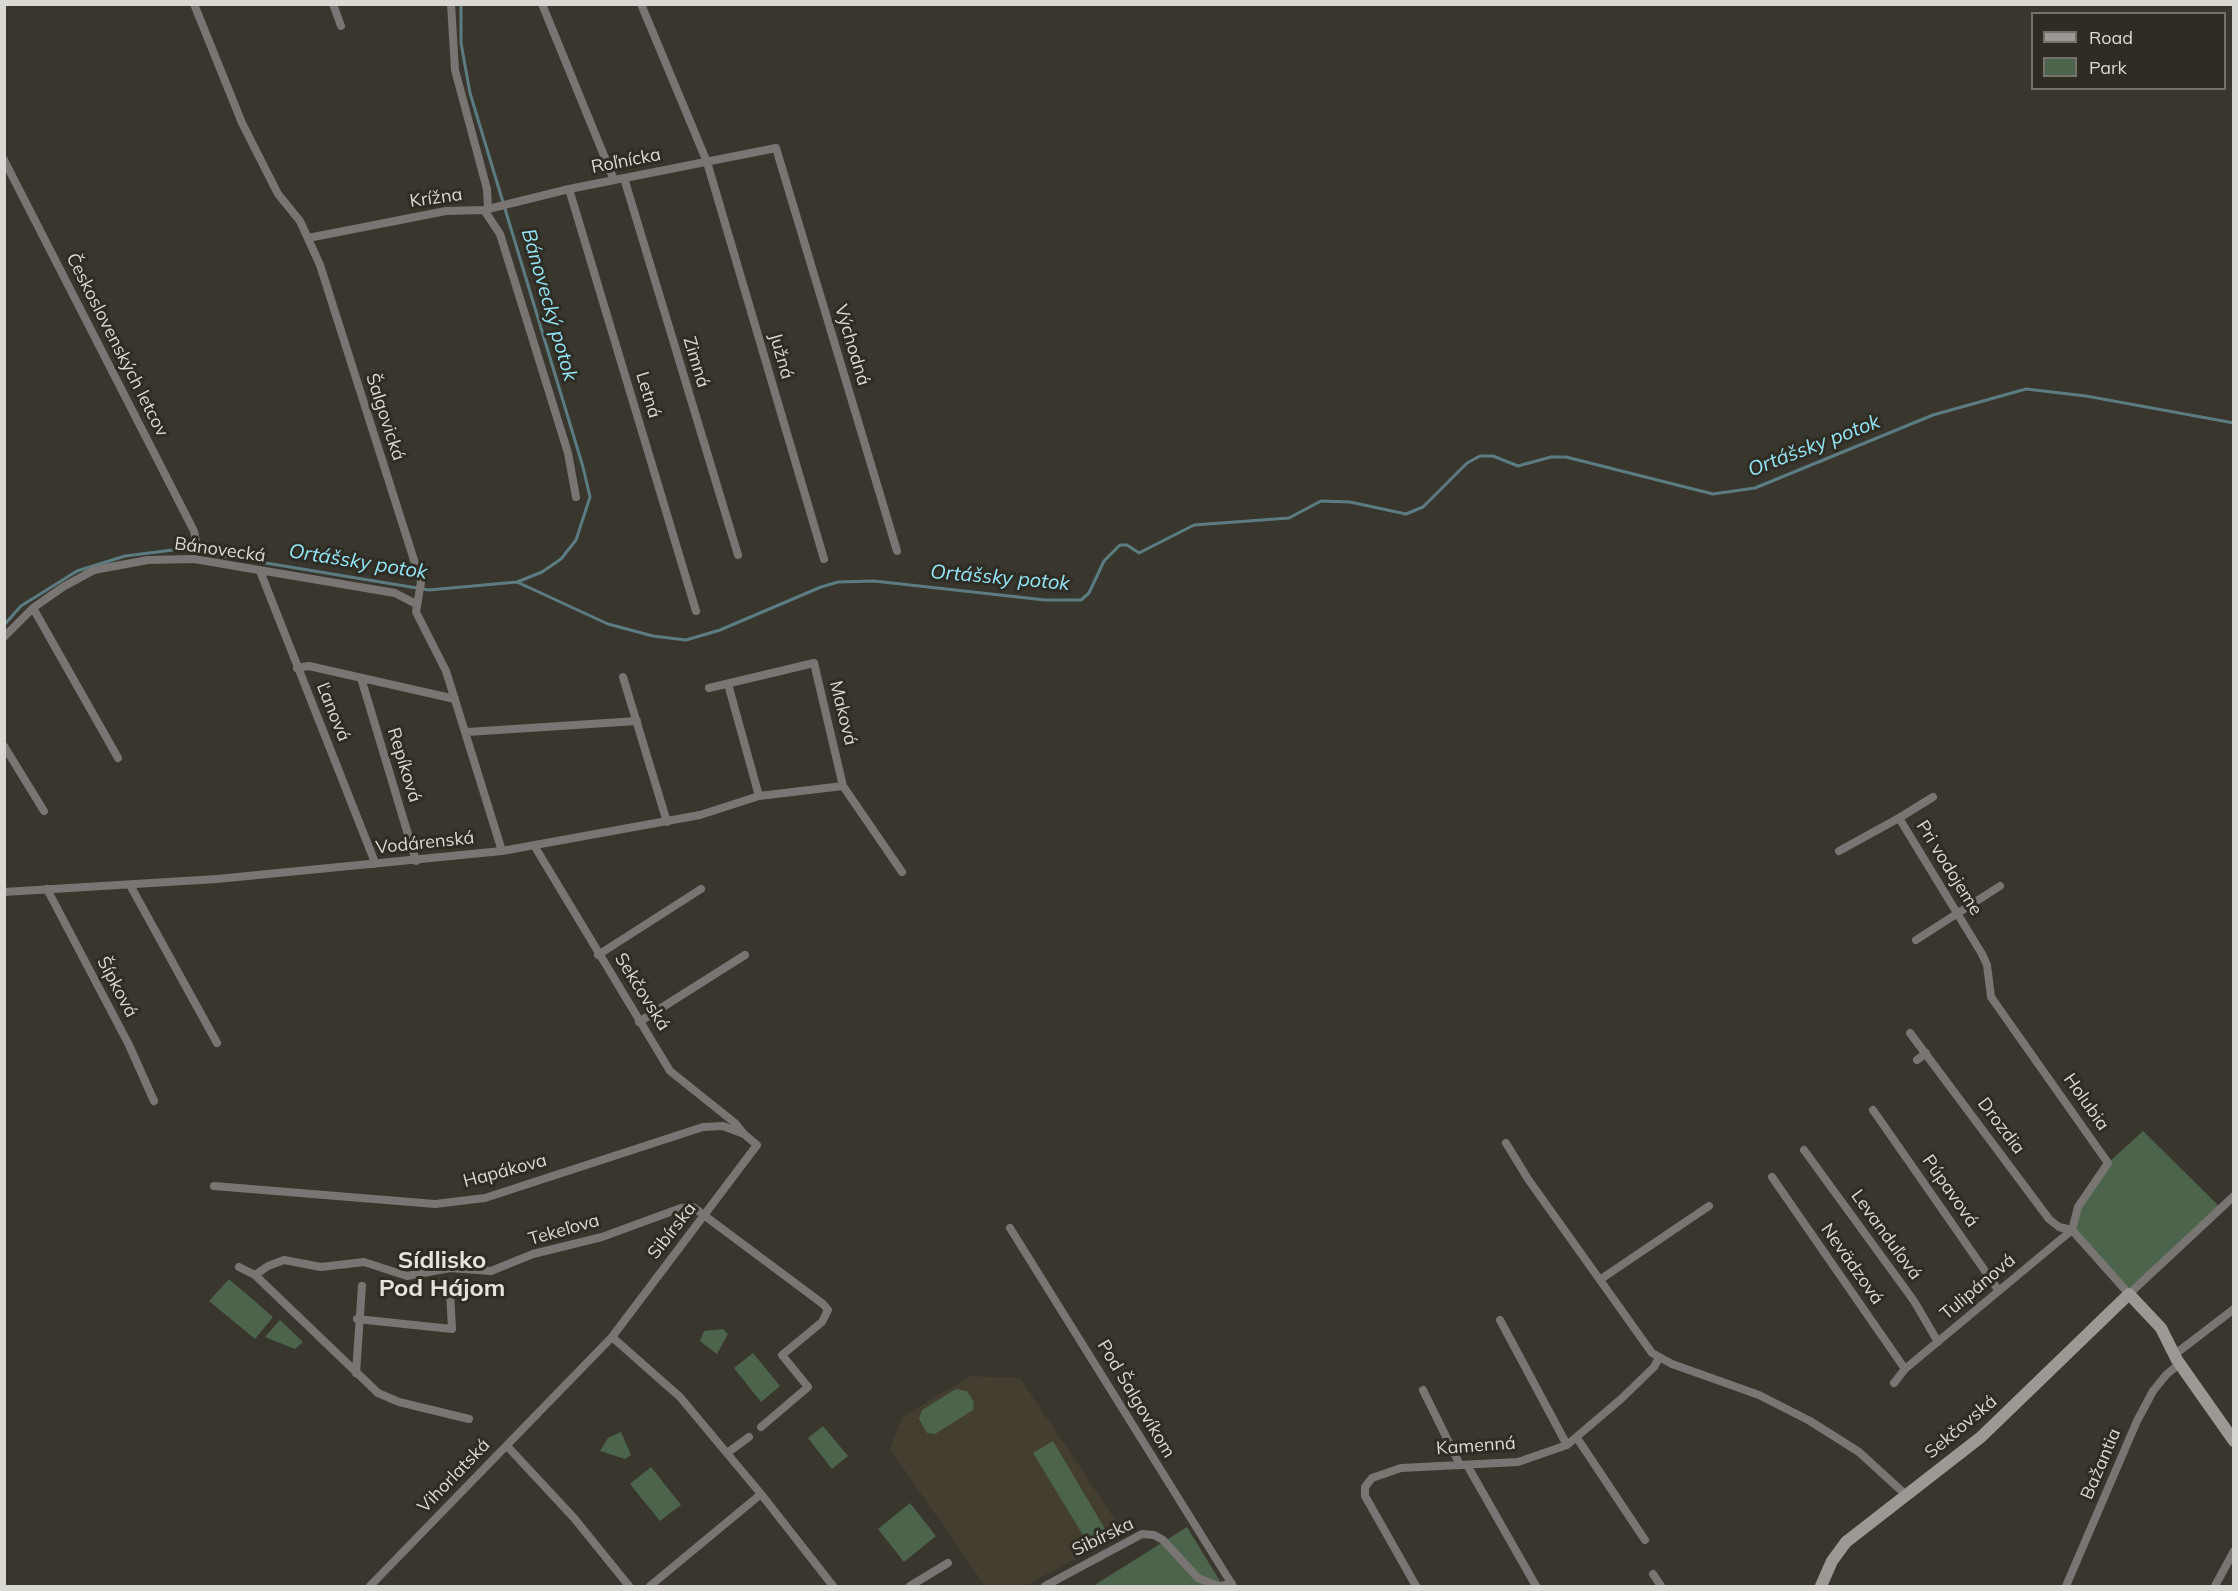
<!DOCTYPE html>
<html>
<head>
<meta charset="utf-8">
<style>
  body { margin:0 }
  #map { position:relative; width:2238px; height:1591px; overflow:hidden; background:#39362e; font-family:Mulish,sans-serif }
  canvas { display:block }
  .frame { position:absolute; inset:0; border:6px solid #dad8d3; pointer-events:none }
  .legend { position:absolute; left:2031px; top:12px; width:195px; height:78px; box-sizing:border-box; background:#2f2c24; border:2px solid #73716a; margin:0; padding:8px 10px; list-style:none; font-size:18px; color:#dad8d3 }
  .legend li { display:flex; align-items:center; gap:12px; height:30px }
  .legend b { width:30px; border:2px solid #73716a }
</style>
</head>
<body>
<div id="map">
<canvas width="2238" height="1591"></canvas>
<div class="frame"></div>
<ul class="legend">
<li><b style="height:8px;background:#9e9895"></b>Road</li>
<li><b style="height:16px;background:#4c644b"></b>Park</li>
</ul>
</div>
<script>
const c = document.querySelector('canvas').getContext('2d');
c.lineJoin = 'round';
function fillPath(path, color) {
  c.fillStyle = color;
  c.fill(path, 'evenodd');
}
function shape(rows) {
  const path = new Path2D();
  for (const r of rows) {
    path.moveTo(r[0], r[1]);
    for (let i = 2; i < r.length; i += 2) path.lineTo(r[i], r[i + 1]);
  }
  return path;
}
function stroke(path, color, width, dash) {
  c.strokeStyle = color;
  c.lineWidth = width;
  c.lineCap = dash ? 'butt' : 'round';
  c.setLineDash(dash || []);
  c.stroke(path);
}
function label(font, color, halo, rows, align = 'center') {
  c.font = font + ' Mulish,sans-serif';
  c.lineWidth = 6;
  c.setLineDash([]);
  c.textBaseline = 'middle';
  c.strokeStyle = halo;
  c.fillStyle = color;
  for (const [text, x, y, turn = 0] of rows) {
    c.save();
    c.translate(x, y);
    c.rotate((+turn || 0) * Math.PI / 180);
    c.textAlign = isNaN(turn) ? turn : align;
    if (halo) c.strokeText(text, 0, 0);
    c.fillText(text, 0, 0);
    c.restore();
  }
}
fillPath(shape([
  [971,1376,1020,1378,1124,1533,1025,1586,985,1586,890,1449,902,1417]
]), '#433e30');
fillPath(shape([
  [2143,1131,2221,1208,2129,1294,2072,1230,2078,1207,2108,1163],
  [229,1279,273,1317,255,1339,209,1301],
  [280,1320,303,1342,295,1349,265,1337],
  [723,1329,728,1334,717,1354,700,1341,704,1331],
  [753,1353,780,1386,761,1402,734,1368],
  [956,1389,967,1391,974,1402,973,1410,935,1434,927,1433,919,1419,922,1410],
  [823,1426,848,1456,832,1469,808,1438],
  [621,1432,631,1455,625,1459,600,1451,608,1438],
  [1053,1441,1105,1529,1086,1540,1033,1453],
  [651,1467,681,1505,660,1521,630,1484],
  [910,1503,936,1536,904,1562,878,1529],
  [1187,1527,1223,1586,1093,1586]
]), '#4c644b');
stroke(shape([
  [461,4,461,43,470,93,583,467,590,497,576,540,561,559,542,572,517,582],
  [4,625,21,606,77,571,125,556,181,549,429,590,517,582,608,624,653,636,686,640,720,630,821,587,838,582,874,581,1045,600,1081,600,1089,593,1104,561,1120,545,1127,545,1139,553,1194,525,1289,518,1321,501,1350,502,1406,514,1423,507,1467,463,1480,456,1493,456,1518,466,1551,457,1566,457,1713,494,1755,488,1933,415,2026,389,2086,396,2234,423]
]), '#5b7c82', 3);
stroke(shape([
  [194,4,242,123,278,194,300,221,320,265,421,582,416,612,446,671,502,851],
  [333,4,341,26],
  [451,4,455,70,487,189,488,209],
  [542,4,614,180],
  [641,4,707,162,824,559],
  [4,160,194,531,197,546],
  [624,178,738,555],
  [569,189,696,611],
  [484,210,569,189,776,148,897,551],
  [308,238,446,211,484,210,500,234,568,453,576,497],
  [260,571,374,860,373,864],
  [33,608,118,758],
  [4,637,33,608,63,587,94,570,148,560,194,559,395,593,416,604],
  [297,668,309,666,455,699],
  [623,677,667,822],
  [361,678,416,861],
  [728,684,759,796],
  [709,688,814,663,843,786,902,872],
  [467,732,637,721],
  [4,746,44,811],
  [1899,818,1933,797],
  [535,847,670,1071,735,1123,744,1134],
  [1839,851,1899,818,1982,954,1987,965,1991,997,2108,1163,2078,1207,2072,1230],
  [130,885,217,1043],
  [47,889,129,1045,154,1101],
  [4,892,217,879,502,851,700,815,759,796,843,786],
  [1916,940,2000,886],
  [598,955,701,889],
  [639,1022,745,955],
  [1910,1033,2049,1219,2059,1227,2072,1230],
  [1917,1060,1926,1053],
  [1873,1110,1999,1291],
  [1506,1143,1528,1179,1652,1353,1672,1364,1759,1395,1810,1421,1859,1452,1906,1495],
  [1804,1150,1914,1301,1938,1342],
  [1772,1177,1905,1369],
  [214,1186,435,1204,485,1198,703,1127,723,1126,744,1134,757,1145,612,1337,370,1586],
  [1010,1228,1233,1586],
  [2072,1230,2129,1294,2234,1196],
  [239,1267,255,1275,378,1393,399,1402,469,1419],
  [255,1275,268,1266,284,1260,321,1267,364,1262,407,1276,450,1268,491,1271,533,1254,602,1237,681,1208,693,1207,823,1304,828,1310,822,1322,782,1355,808,1387,761,1427],
  [1601,1279,1709,1206],
  [357,1319,452,1329,450,1291],
  [1500,1320,1567,1445],
  [612,1337,680,1397,761,1494,833,1586],
  [2174,1355,2234,1309],
  [356,1373,362,1286],
  [1894,1383,1905,1369,2072,1230],
  [1423,1390,1460,1465],
  [1577,1438,1645,1540],
  [507,1446,574,1518,629,1586],
  [727,1453,749,1437],
  [1467,1465,1536,1586],
  [1653,1574,1661,1586],
  [650,1586,761,1494],
  [910,1586,948,1563],
  [1045,1586,1142,1534,1154,1535,1163,1540,1198,1578,1218,1586,1232,1584],
  [1416,1586,1365,1496,1365,1487,1372,1478,1401,1468,1518,1462,1567,1445,1621,1399,1654,1367,1659,1358],
  [2066,1586,2137,1421,2153,1391,2166,1375,2179,1364],
  [2215,1586,2234,1551]
]), '#797573', 8);
stroke(shape([
  [1821,1586,1832,1561,1846,1542,1981,1437,2129,1294,2161,1328,2177,1360,2234,1441]
]), '#9e9895', 12);
label('18px', '#dad8d3', '#2f2c24', [
  ["Roľnícka",626,161,-11],
  ["Krížna",436,198,-8],
  ["Československých letcov",117,345,63],
  ["Východná",852,345,73],
  ["Južná",781,356,74],
  ["Zimná",696,362,73],
  ["Letná",648,395,73],
  ["Šalgovická",385,417,72],
  ["Bánovecká",220,550,8],
  ["Ľanová",333,712,68],
  ["Maková",843,713,76],
  ["Repíková",404,765,73],
  ["Vodárenská",425,843,-6],
  ["Pri vodojeme",1949,868,58],
  ["Šípková",117,987,62],
  ["Sekčovská",642,992,58],
  ["Holubia",2086,1102,55],
  ["Drozdia",2001,1126,53],
  ["Hapákova",505,1171,-15],
  ["Púpavová",1950,1191,55],
  ["Tekeľova",564,1230,-16],
  ["Sibírska",672,1231,-52],
  ["Levanduľová",1886,1235,54],
  ["Nevädzová",1852,1264,55],
  ["Tulipánová",1978,1287,-40],
  ["Pod Šalgovíkom",1136,1399,59],
  ["Sekčovská",1961,1427,-40],
  ["Kamenná",1476,1446,-4],
  ["Bažantia",2101,1464,-67],
  ["Vihorlatská",454,1476,-46],
  ["Sibírska",1103,1537,-26]
]);
label('italic 20px', '#92e5f7', '#2f2c24', [
  ["Bánovecký potok",549,305,74],
  ["Ortášsky potok",1814,446,-21],
  ["Ortášsky potok",358,562,9],
  ["Ortášsky potok",1000,578,5]
]);
label('bold 24px', '#e7e3da', '#2f2c24', [
  ["Sídlisko",442,1261],
  ["Pod Hájom",442,1289]
]);
</script>
</body>
</html>
